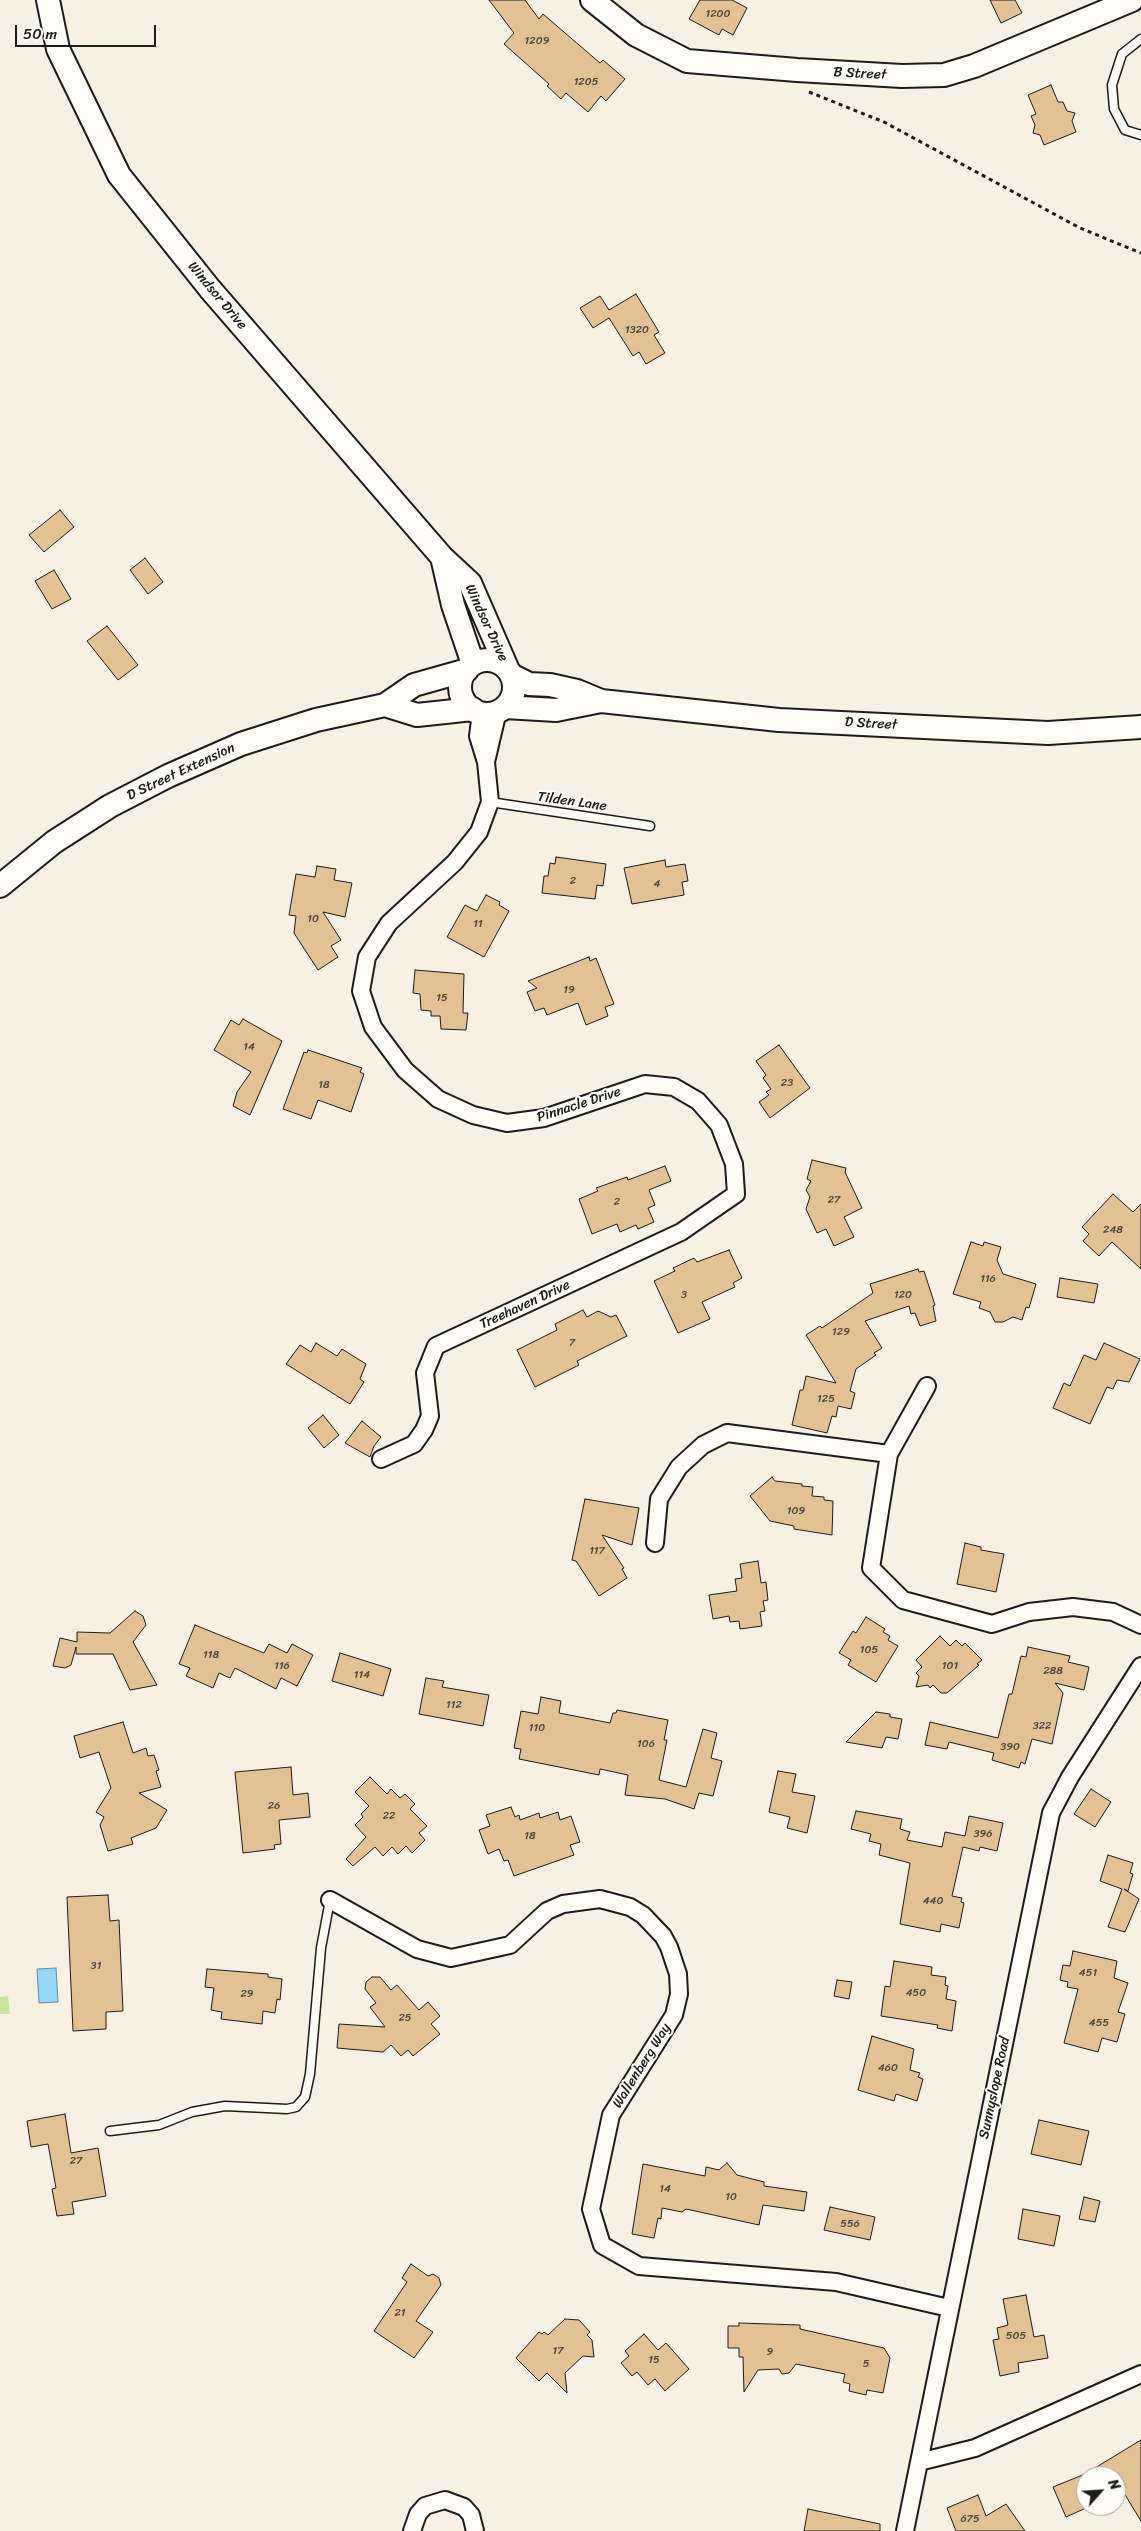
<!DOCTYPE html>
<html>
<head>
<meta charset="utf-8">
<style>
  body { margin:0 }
  #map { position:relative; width:1141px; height:2531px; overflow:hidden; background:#f8f0e3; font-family:Sriracha,sans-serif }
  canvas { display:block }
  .north { position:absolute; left:1076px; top:2466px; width:50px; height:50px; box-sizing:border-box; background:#fdfcf7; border:1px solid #a3a29f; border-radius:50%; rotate:64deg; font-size:14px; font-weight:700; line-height:20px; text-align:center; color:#1c1c1c }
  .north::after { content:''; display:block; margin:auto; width:18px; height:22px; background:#1c1c1c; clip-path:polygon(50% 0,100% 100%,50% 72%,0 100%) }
  .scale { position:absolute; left:15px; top:25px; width:141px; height:22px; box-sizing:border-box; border:2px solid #1c1c1c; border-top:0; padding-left:6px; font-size:15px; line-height:18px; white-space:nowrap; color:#1c1c1c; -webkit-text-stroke:4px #fdfcf7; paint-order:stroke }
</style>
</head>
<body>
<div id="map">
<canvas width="1141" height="2531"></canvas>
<div class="north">N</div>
<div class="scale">50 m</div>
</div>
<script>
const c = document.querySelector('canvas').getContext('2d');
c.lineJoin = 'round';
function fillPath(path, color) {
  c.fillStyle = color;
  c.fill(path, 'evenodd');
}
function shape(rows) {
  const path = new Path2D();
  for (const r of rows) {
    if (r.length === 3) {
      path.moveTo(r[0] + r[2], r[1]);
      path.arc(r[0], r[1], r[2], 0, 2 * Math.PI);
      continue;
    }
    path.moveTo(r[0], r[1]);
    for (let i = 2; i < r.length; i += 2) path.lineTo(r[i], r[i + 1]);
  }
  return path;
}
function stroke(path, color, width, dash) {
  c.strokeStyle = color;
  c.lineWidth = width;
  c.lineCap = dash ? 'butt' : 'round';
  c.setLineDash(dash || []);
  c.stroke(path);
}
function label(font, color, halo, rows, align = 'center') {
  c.font = font + ' Sriracha,sans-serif';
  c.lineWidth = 4;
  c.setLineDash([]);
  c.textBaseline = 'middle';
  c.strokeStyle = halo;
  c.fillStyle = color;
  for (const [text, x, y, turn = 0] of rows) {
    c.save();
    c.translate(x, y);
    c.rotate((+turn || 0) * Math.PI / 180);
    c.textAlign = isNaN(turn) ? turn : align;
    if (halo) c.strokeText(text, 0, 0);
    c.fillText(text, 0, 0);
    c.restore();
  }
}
fillPath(shape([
  [8,1996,10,2014,0,2014,0,1997]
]), '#cae59c');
const water = shape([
  [56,1968,58,2002,39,2003,37,1969,56,1968]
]);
fillPath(water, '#95d7f6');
stroke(water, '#658c9f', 1);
const building = shape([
  [489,0,525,0,539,19,543,14,600,63,603,60,625,79,606,101,601,96,588,112,566,93,561,99,547,86,549,84,504,44,514,33,489,0],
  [700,0,732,0,747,8,733,35,722,29,719,35,689,19,700,0],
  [990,0,1015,0,1022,13,1001,23,990,0],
  [1051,85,1058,102,1063,102,1067,111,1075,113,1072,121,1076,132,1044,145,1040,135,1033,133,1035,125,1031,116,1036,114,1028,95,1051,85],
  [636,294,659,332,654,335,665,353,646,364,639,352,633,356,609,318,593,328,580,308,600,296,609,310,636,294],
  [60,510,74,527,44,552,29,535,60,510],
  [145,558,163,582,148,594,130,570,145,558],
  [54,570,71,599,52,609,35,581,54,570],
  [107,626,138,665,118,680,87,641,107,626],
  [556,857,606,864,603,886,597,885,595,899,542,893,544,876,548,876,550,863,555,864,556,857],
  [665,860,666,867,685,864,688,881,682,882,684,895,632,904,624,868,665,860],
  [317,866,336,869,334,880,352,883,345,917,323,912,341,940,331,946,338,957,318,970,294,933,296,916,289,915,296,874,315,877,317,866],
  [486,895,500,902,499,905,509,911,484,957,447,937,465,905,477,911,486,895],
  [589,957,590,961,596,958,614,1004,605,1007,608,1016,586,1025,578,1003,547,1015,544,1008,535,1011,527,992,537,988,528,981,589,957],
  [415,970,464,974,463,1013,468,1013,466,1030,441,1029,440,1016,431,1016,431,1011,421,1010,420,994,413,993,415,970],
  [243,1019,282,1041,250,1115,233,1106,237,1092,251,1072,214,1050,231,1020,239,1025,243,1019],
  [779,1045,810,1088,770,1118,759,1102,769,1095,766,1092,771,1089,763,1078,766,1075,756,1061,779,1045],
  [308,1050,362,1068,360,1072,364,1074,351,1112,318,1100,311,1119,283,1109,304,1052,307,1053,308,1050],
  [812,1160,846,1168,845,1172,862,1208,844,1217,854,1237,834,1246,826,1229,817,1233,806,1209,810,1197,806,1190,811,1181,807,1179,812,1160],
  [665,1166,671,1181,649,1190,655,1205,648,1208,654,1222,638,1229,636,1225,620,1232,617,1224,592,1234,579,1199,598,1191,596,1188,627,1177,628,1180,665,1166],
  [1113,1194,1133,1212,1141,1204,1141,1269,1112,1242,1099,1256,1083,1241,1089,1234,1082,1227,1113,1194],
  [971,1242,983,1246,984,1242,1001,1247,997,1260,1003,1274,1036,1284,1029,1308,1026,1307,1022,1320,1013,1317,1003,1322,995,1322,990,1312,979,1308,981,1302,953,1294,971,1242],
  [729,1250,742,1278,733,1283,735,1287,702,1302,710,1319,678,1333,654,1281,675,1271,673,1268,694,1258,697,1262,729,1250],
  [918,1269,919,1272,924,1271,935,1305,933,1306,936,1321,920,1326,915,1313,911,1314,909,1306,865,1321,882,1348,874,1353,876,1355,856,1369,850,1391,855,1393,851,1409,838,1406,836,1417,832,1416,827,1433,792,1425,800,1390,803,1390,806,1376,836,1383,806,1335,820,1326,822,1328,873,1293,870,1284,918,1269],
  [1060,1278,1098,1284,1094,1303,1057,1297,1060,1278],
  [583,1310,587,1317,598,1311,611,1317,616,1315,627,1336,577,1361,579,1365,535,1387,517,1350,557,1330,555,1324,583,1310],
  [316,1343,337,1356,342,1349,366,1364,360,1379,364,1382,350,1404,286,1364,300,1345,311,1352,316,1343],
  [1104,1343,1140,1359,1129,1382,1117,1380,1113,1389,1107,1387,1090,1424,1053,1408,1064,1383,1070,1386,1084,1355,1096,1360,1104,1343],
  [323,1415,339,1435,324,1448,308,1428,323,1415],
  [362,1421,381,1437,374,1446,370,1457,345,1443,362,1421],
  [772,1477,775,1481,802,1484,802,1486,813,1487,812,1496,824,1497,824,1500,833,1501,832,1535,794,1529,794,1526,770,1521,750,1496,772,1477],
  [585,1499,639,1508,632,1545,602,1535,624,1568,622,1569,627,1578,599,1596,576,1561,572,1560,585,1499],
  [965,1543,981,1547,981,1550,1004,1554,996,1592,957,1584,965,1543],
  [758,1561,761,1583,766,1582,768,1600,763,1601,765,1611,760,1612,762,1626,740,1629,739,1621,730,1622,729,1616,713,1619,709,1595,737,1591,735,1579,742,1578,740,1564,758,1561],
  [135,1611,143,1616,146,1625,133,1642,157,1685,130,1690,113,1654,76,1654,76,1647,71,1665,65,1668,53,1666,60,1638,77,1642,77,1632,110,1633,135,1611],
  [866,1617,885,1629,883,1632,890,1636,888,1640,898,1646,876,1682,848,1665,851,1660,839,1653,853,1631,856,1633,866,1617],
  [195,1625,264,1653,269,1644,287,1653,292,1644,313,1655,297,1686,281,1678,276,1689,235,1668,230,1678,219,1673,213,1688,186,1676,190,1668,179,1664,195,1625],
  [940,1636,950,1646,956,1640,962,1646,965,1643,982,1660,977,1664,979,1665,947,1693,941,1693,933,1685,930,1688,928,1685,916,1687,919,1676,916,1673,922,1667,916,1660,940,1636],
  [1028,1647,1070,1656,1068,1662,1089,1667,1084,1690,1055,1683,1063,1693,1052,1744,1032,1739,1025,1764,1021,1762,1019,1768,992,1760,994,1753,949,1742,947,1749,925,1745,930,1722,998,1738,1009,1694,1012,1694,1021,1656,1026,1657,1028,1647],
  [340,1653,391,1669,383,1696,332,1681,340,1653],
  [426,1678,444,1681,442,1687,489,1695,483,1726,419,1714,426,1678],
  [541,1697,561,1701,559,1713,610,1723,613,1713,616,1713,617,1710,668,1720,664,1740,667,1740,659,1780,686,1787,703,1729,717,1733,711,1758,722,1761,713,1796,699,1793,694,1809,665,1799,625,1795,628,1775,600,1769,599,1775,519,1759,521,1749,514,1748,521,1711,538,1714,541,1697],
  [876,1712,890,1714,890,1717,902,1719,898,1739,886,1737,882,1748,846,1742,876,1712],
  [123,1722,133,1753,146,1748,148,1756,154,1755,159,1770,156,1771,161,1787,139,1793,167,1810,156,1828,131,1838,133,1844,108,1851,100,1825,104,1817,96,1812,111,1788,99,1752,80,1758,74,1736,123,1722],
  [291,1767,293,1795,308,1793,310,1817,279,1820,281,1844,274,1845,275,1849,243,1853,235,1772,291,1767],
  [778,1771,796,1774,792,1792,815,1796,807,1833,787,1828,790,1817,769,1812,778,1771],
  [370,1777,387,1794,391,1789,400,1798,405,1794,415,1804,410,1809,427,1826,419,1833,425,1840,412,1853,406,1846,398,1854,392,1847,383,1856,375,1847,353,1866,346,1859,366,1837,355,1825,363,1817,361,1814,369,1806,355,1792,370,1777],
  [1091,1789,1111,1802,1095,1827,1074,1814,1091,1789],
  [511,1807,515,1817,519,1815,520,1820,539,1813,540,1818,558,1812,560,1820,571,1816,580,1842,570,1845,574,1855,514,1876,508,1860,504,1861,499,1849,488,1854,479,1830,490,1826,486,1815,511,1807],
  [856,1811,902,1819,900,1829,910,1832,907,1840,942,1847,945,1832,965,1836,969,1816,1003,1823,997,1851,980,1847,979,1851,963,1847,952,1896,962,1898,961,1902,964,1903,959,1928,941,1924,940,1932,900,1924,910,1863,879,1855,881,1844,869,1841,871,1834,851,1829,856,1811],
  [1108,1855,1133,1863,1130,1873,1133,1874,1128,1891,1124,1889,1139,1899,1125,1932,1108,1927,1122,1889,1100,1881,1108,1855],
  [108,1895,110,1921,119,1920,123,2011,106,2012,106,2029,73,2031,67,1897,108,1895],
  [1073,1951,1117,1961,1114,1978,1128,1983,1118,2012,1125,2014,1117,2042,1102,2038,1098,2052,1064,2043,1078,1989,1067,1987,1068,1982,1060,1980,1063,1965,1070,1966,1073,1951],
  [894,1961,932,1967,931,1975,946,1977,945,1985,948,1986,946,1999,956,2001,952,2031,937,2028,938,2025,881,2016,885,1986,890,1987,894,1961],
  [207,1969,268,1974,268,1977,282,1979,280,2000,277,1999,275,2013,263,2011,262,2024,221,2019,222,2012,211,2010,214,1988,205,1987,207,1969],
  [372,1977,380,1977,391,1990,397,1985,419,2010,428,2002,440,2016,431,2024,440,2034,413,2056,408,2050,401,2056,391,2045,383,2052,337,2048,339,2024,385,2027,370,2007,376,2003,365,1989,366,1982,372,1977],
  [837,1980,852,1982,849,1999,834,1996,837,1980],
  [872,2036,914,2049,910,2070,920,2073,918,2077,923,2079,917,2101,896,2094,894,2101,858,2090,872,2036],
  [65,2114,71,2153,98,2148,106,2196,72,2202,74,2214,57,2216,52,2189,56,2188,48,2144,31,2147,27,2121,65,2114],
  [1039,2120,1089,2131,1081,2165,1031,2154,1039,2120],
  [727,2163,737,2175,764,2182,764,2186,807,2192,804,2211,763,2205,759,2225,686,2209,682,2212,662,2208,661,2219,658,2218,654,2238,632,2234,643,2164,705,2176,706,2167,719,2170,727,2163],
  [1084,2197,1100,2201,1095,2222,1079,2219,1084,2197],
  [830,2207,875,2217,870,2240,824,2230,830,2207],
  [1023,2209,1060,2216,1054,2246,1018,2239,1023,2209],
  [411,2264,428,2276,433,2274,439,2278,441,2285,416,2321,433,2332,414,2358,374,2331,407,2282,402,2278,411,2264],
  [1026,2295,1034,2337,1044,2335,1048,2358,1018,2363,1019,2372,1000,2376,993,2340,999,2339,997,2328,1008,2325,1003,2299,1026,2295],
  [565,2319,579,2320,590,2332,587,2335,592,2340,594,2357,583,2356,565,2373,567,2393,547,2373,539,2381,516,2358,539,2332,542,2334,544,2332,548,2335,565,2319],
  [739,2323,800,2325,800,2329,884,2348,890,2358,883,2393,867,2390,866,2395,849,2391,850,2384,843,2382,845,2374,796,2364,789,2373,782,2374,779,2369,758,2370,744,2392,743,2357,739,2357,739,2348,728,2348,728,2326,739,2326,739,2323],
  [644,2334,658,2350,666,2343,689,2369,665,2391,655,2379,648,2385,637,2372,632,2376,621,2363,629,2356,625,2351,644,2334],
  [1141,2440,1141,2521,1116,2480,1116,2476,1086,2476,1086,2508,1066,2517,1053,2487,1085,2474,1141,2440],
  [978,2495,986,2516,1006,2504,1025,2531,956,2531,947,2508,978,2495],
  [808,2509,880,2524,880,2531,804,2531,808,2509]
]);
fillPath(building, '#e2c295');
stroke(building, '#1c1c1c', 1);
const lane = shape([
  [1141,39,1122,54,1112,85,1114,109,1125,130,1141,135],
  [490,802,650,826],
  [110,2131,159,2125,192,2112,225,2106,287,2109,296,2107,305,2097,310,2074,321,1948,330,1900]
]);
const street = shape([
  [486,762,498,711],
  [927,1386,889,1454,871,1568,903,1600,992,1624,1029,1612,1073,1607,1113,1612,1141,1625],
  [381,1459,414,1444,424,1430,430,1416,425,1373,436,1346,681,1232,736,1194,734,1164,719,1125,698,1101,674,1087,645,1084,544,1118,507,1123,473,1115,438,1099,405,1070,373,1027,361,991,367,957,389,923,455,862,479,832,490,802,486,762,478,736,481,713],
  [655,1543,659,1499,679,1467,703,1445,727,1433,889,1454],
  [330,1900,417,1949,451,1958,510,1945,547,1911,563,1904,600,1899,630,1907,643,1915,663,1936,669,1947,678,1974,679,1994,674,2015,611,2115,591,2209,602,2245,639,2266,836,2282,949,2308],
  [919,2462,975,2448,1141,2374],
  [412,2531,418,2514,425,2506,445,2500,464,2507,471,2515,475,2531],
  [905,2531,1051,1813,1070,1777,1141,1666]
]);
const secondary = shape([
  [48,0,58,49,119,175,210,289,442,557,470,583,507,668],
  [592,0,636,35,687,61,797,70,902,76,944,75,974,66,1132,0],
  [442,557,453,605,473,664],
  [487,687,27],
  [511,675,529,684,550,685,577,691,601,701,779,720,1048,733,1141,727],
  [385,705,417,715,473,709],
  [505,707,556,710,601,701],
  [0,886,54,842,110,806,168,776,241,744,316,720,385,705,414,685,467,670]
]);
stroke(lane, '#1c1c1c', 11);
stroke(street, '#1c1c1c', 20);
stroke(secondary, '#1c1c1c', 26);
stroke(shape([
  [809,92,884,122,1080,228,1141,253]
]), '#1c1c1c', 3, [4, 4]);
stroke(lane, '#fdfcf7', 8);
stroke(street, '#fdfcf7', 16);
stroke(secondary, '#fdfcf7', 22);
label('11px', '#4e463a', null, [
  ["1200",718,14],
  ["1209",537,41],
  ["1205",586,82],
  ["1320",637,330],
  ["2",573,881],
  ["4",657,884],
  ["10",313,919],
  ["11",478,924],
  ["19",569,990],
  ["15",442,998],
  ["14",249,1047],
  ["23",787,1083],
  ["18",324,1085],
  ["27",834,1200],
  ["2",617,1202],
  ["248",1113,1230],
  ["116",988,1279],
  ["3",684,1295],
  ["120",903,1295],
  ["129",841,1332],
  ["7",572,1343],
  ["125",826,1399],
  ["109",796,1511],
  ["117",597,1551],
  ["105",869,1650],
  ["118",211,1655],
  ["116",282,1666],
  ["101",950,1666],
  ["288",1053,1671],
  ["114",362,1675],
  ["112",454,1705],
  ["322",1042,1726],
  ["110",537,1728],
  ["106",646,1744],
  ["390",1010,1747],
  ["26",274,1806],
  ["22",389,1816],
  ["396",983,1834],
  ["18",530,1836],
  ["440",933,1901],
  ["31",96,1966],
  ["451",1088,1973],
  ["450",916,1993],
  ["29",247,1994],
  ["25",405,2018],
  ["455",1099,2023],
  ["460",888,2068],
  ["27",76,2161],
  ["14",665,2189],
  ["10",731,2197],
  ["556",850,2224],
  ["21",400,2313],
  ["505",1016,2336],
  ["17",558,2351],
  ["9",770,2352],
  ["15",654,2360],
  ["5",866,2364],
  ["675",970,2519]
]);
label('14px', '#1c1c1c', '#fdfcf7', [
  ["B Street",860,74,3],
  ["Windsor Drive",217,296,50],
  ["Windsor Drive",486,623,65],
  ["D Street",871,724,3],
  ["D Street Extension",181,772,-25],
  ["Tilden Lane",572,802,8],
  ["Pinnacle Drive",579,1105,-18],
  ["Treehaven Drive",525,1305,-25],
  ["Wallenberg Way",642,2066,-58],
  ["Sunnyslope Road",995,2088,-78]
]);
</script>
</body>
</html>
